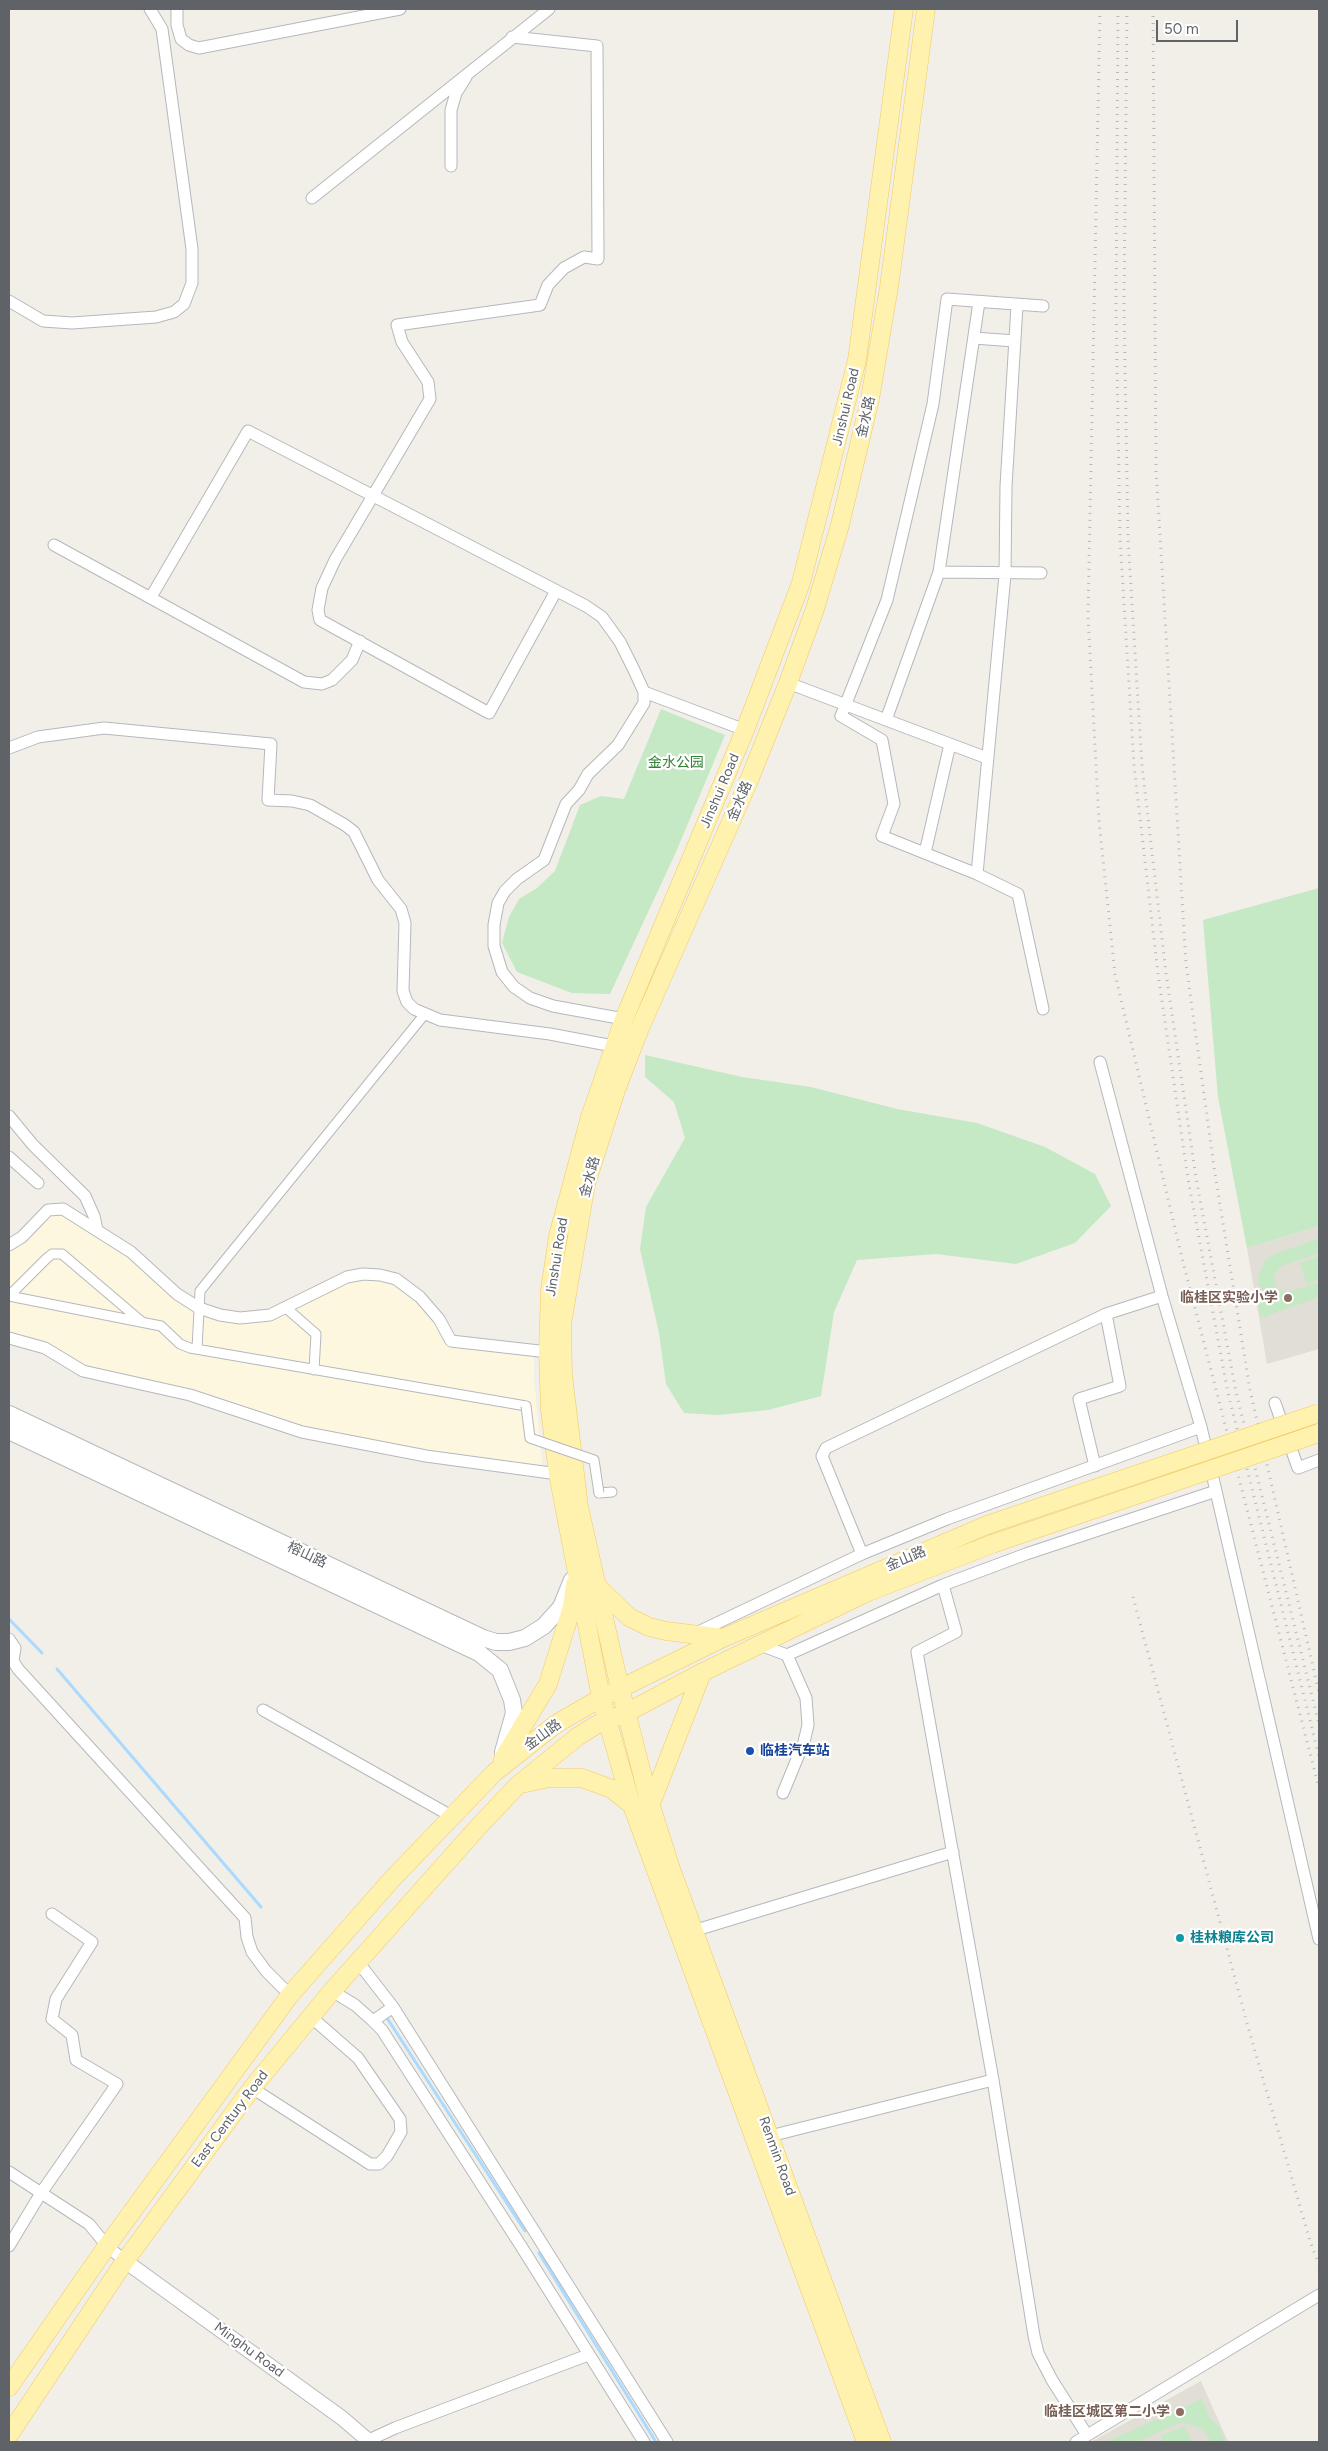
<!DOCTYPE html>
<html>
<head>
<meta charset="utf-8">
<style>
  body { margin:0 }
  #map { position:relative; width:1328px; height:2451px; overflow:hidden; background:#f1efe8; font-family:Figtree,sans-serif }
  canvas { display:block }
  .frame { position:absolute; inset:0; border:10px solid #5f6368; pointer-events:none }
  .scale { position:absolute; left:1156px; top:20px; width:82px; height:22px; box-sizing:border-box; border:2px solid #5f6368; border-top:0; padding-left:6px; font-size:15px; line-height:18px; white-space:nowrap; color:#5f6368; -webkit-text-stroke:4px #fff; paint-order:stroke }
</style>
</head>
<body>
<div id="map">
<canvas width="1328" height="2451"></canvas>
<div class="frame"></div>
<div class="scale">50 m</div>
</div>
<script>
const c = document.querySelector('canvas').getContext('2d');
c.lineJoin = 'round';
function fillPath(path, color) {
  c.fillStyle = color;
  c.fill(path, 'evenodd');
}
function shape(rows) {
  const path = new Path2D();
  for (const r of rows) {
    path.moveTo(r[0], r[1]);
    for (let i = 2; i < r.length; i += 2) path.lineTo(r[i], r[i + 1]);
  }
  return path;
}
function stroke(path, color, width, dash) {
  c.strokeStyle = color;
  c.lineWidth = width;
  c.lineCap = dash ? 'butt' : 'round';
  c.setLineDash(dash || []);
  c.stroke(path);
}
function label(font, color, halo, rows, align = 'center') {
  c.font = font + ' Figtree,"Noto Sans SC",sans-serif';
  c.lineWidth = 4.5;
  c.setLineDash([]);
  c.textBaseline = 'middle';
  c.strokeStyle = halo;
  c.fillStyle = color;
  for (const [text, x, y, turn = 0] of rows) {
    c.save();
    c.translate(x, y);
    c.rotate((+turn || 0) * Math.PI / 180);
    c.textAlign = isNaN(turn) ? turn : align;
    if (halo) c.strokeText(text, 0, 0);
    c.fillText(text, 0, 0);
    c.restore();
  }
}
fillPath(shape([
  [48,1210,74,1215,177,1294,220,1315,270,1315,363,1274,409,1288,451,1341,534,1350,534,1378,543,1472,302,1432,98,1374,9,1338,9,1245]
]), '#fef7e0');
fillPath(shape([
  [1319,1226,1319,1349,1267,1364,1247,1248],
  [1201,2381,1228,2442,1091,2442]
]), '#e1ded6');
fillPath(shape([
  [661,709,725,735,676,852,610,994,572,993,517,972,502,943,509,917,519,899,537,888,555,871,580,805,601,796,624,799],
  [1319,888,1319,1226,1247,1248,1218,1097,1203,920],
  [645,1055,742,1077,811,1087,897,1109,977,1123,1045,1147,1095,1174,1111,1206,1075,1243,1016,1264,936,1254,857,1260,834,1312,821,1396,768,1410,719,1415,684,1413,666,1384,659,1333,640,1249,646,1207,685,1138,674,1102,645,1077],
  [1319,1238,1319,1253,1280,1267,1274,1276,1276,1287,1286,1293,1319,1282,1319,1297,1261,1318,1258,1302,1267,1299,1258,1282,1259,1273,1265,1261,1273,1255],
  [1319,1256,1319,1279,1307,1284,1300,1263],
  [1202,2399,1210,2419,1218,2425,1225,2442,1212,2442,1203,2429,1182,2422,1137,2442,1106,2442],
  [1184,2426,1192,2442,1163,2442,1161,2436]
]), '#c5e8c5');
stroke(shape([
  [9,1619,42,1653],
  [57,1669,261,1907],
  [387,2018,525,2231],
  [539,2253,656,2442]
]), '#aadaff', 3);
const pedestrian = shape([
  [9,1296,161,1326,180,1344,190,1348,526,1406],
  [9,1296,47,1258,52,1254,62,1254,142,1322],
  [285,1307,316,1334,314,1370],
  [197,1349,200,1291,424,1015],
  [599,1493,612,1492]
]);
const minor = shape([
  [177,9,177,25,181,39,189,45,199,48,400,9],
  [512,37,597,46,598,259,584,257,564,268,548,285,540,305,397,325,402,342,428,382,430,399,335,560,322,588,318,610,320,620,489,713,556,591],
  [451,166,451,110,456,93,466,77],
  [312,198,549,9],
  [9,301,43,321,72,323,156,317,174,312,184,304,192,283,192,249,162,29,150,9],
  [974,338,1015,341],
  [54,545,304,682,322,684,332,680,352,660,360,641],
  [939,572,1041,573],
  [151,597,248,431,586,606,602,617,620,642,634,670,644,692,644,703,618,745,588,774,579,790,566,804,544,860,517,879,505,891,498,903,494,925,494,946,502,972,514,987,530,998,553,1006,624,1019],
  [788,683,987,758],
  [644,692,745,730],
  [886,720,939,572,979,302],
  [9,748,38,737,104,728,271,744,268,800,292,801,310,805,345,825,354,832,378,880,401,909,405,923,403,991,407,1002,414,1009,440,1020,550,1034,613,1046],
  [925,853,950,744],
  [977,874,1005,575,1006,486,1017,306],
  [1043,1009,1018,894,977,874,882,836,894,804,882,740,841,716,887,600,933,404,947,299,1043,306],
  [9,1116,33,1145,85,1196,94,1216,97,1230],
  [9,1157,38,1183],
  [9,1245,22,1237,48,1210,63,1209,131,1252,177,1294,199,1308,220,1315,240,1318,270,1315,347,1277,363,1274,380,1275,396,1279,420,1297,439,1319,451,1341,548,1352],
  [9,1338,45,1348,83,1371,190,1395,302,1432,426,1456,558,1474],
  [1275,1403,1298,1468,1319,1460],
  [1095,1466,1079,1399,1120,1386,1106,1314],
  [1216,1491,1319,1939],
  [862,1554,822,1456,826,1448,1106,1314,1162,1296],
  [694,1634,862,1554,947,1519,1201,1427],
  [9,1639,15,1648,13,1661,18,1669,245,1918,247,1937,252,1952,266,1971,290,1995],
  [760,1645,787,1655,943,1585],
  [263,1710,453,1817],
  [783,1793,804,1742,808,1725,806,1698,787,1655],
  [693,1931,953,1852],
  [358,1962,393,2007,373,2021,382,2030,521,2246,644,2442],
  [332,1991,355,2005,373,2021],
  [393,2007,667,2442],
  [252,2088,370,2164,379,2164,387,2156,401,2132,400,2119,358,2058,311,2017],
  [770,2136,993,2080],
  [9,2172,89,2224,107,2246,125,2261],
  [9,2246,41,2193,117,2084,76,2060,72,2035,52,2019,56,1999,92,1942,52,1914],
  [1087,2435,1052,2380,1038,2353,1034,2336,993,2080,917,1652,956,1632,943,1585,1026,1554,1216,1491,1201,1427,1162,1296,1100,1062],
  [369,2440,395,2428,588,2355],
  [1076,2442,1319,2295]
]);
const tertiary = shape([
  [125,2261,342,2418,370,2442]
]);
const secondary = shape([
  [9,1414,483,1638,496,1642,509,1642,525,1638,544,1626,561,1607,572,1580],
  [9,1431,479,1653,500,1670,512,1700,514,1713,503,1752]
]);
const primary = shape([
  [596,1585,629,1617,649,1627,666,1631,723,1638],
  [503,1759,548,1684,572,1607,575,1584],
  [521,1784,549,1778,582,1778,612,1789,633,1806],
  [650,1806,702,1673],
  [9,2387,107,2246,290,1995,393,1878,495,1772,556,1724,601,1698,723,1638,987,1525],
  [9,2435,125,2261,252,2088,332,1991,480,1825,518,1785,577,1737,596,1725,626,1713,703,1672,868,1592,992,1544],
  [866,2442,630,1800,601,1698,558,1474,550,1410,548,1352,550,1290,558,1236,590,1117,624,1019,745,730,801,583,857,360,904,9],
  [882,2442,671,1869,648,1797,618,1680,579,1507,563,1375,562,1324,586,1184,616,1090,640,1028,748,783,788,683,815,609,840,525,870,399,889,287,926,9]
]);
stroke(pedestrian, '#b5b8bc', 11);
stroke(minor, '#b5b8bc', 13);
stroke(tertiary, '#b5b8bc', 16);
stroke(secondary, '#b6babf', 18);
stroke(primary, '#f2c960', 19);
stroke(pedestrian, '#fff', 9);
stroke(minor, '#fff', 11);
stroke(tertiary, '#fff', 14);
stroke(secondary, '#fff', 16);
stroke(primary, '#fff2af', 18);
stroke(shape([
  [1100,9,1088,616,1099,821,1115,974,1182,1258,1319,1788],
  [1118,9,1116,305,1120,538,1134,766,1158,974,1188,1179,1228,1393,1319,1756],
  [1127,9,1124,305,1128,538,1142,766,1166,973,1196,1178,1236,1392,1319,1724],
  [1153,9,1156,469,1186,964,1215,1174,1250,1390,1319,1693],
  [1133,1597,1248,2027,1310,2241,1319,2265]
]), '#b6b7b8', 3, [1, 6]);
const pedestrianBridge = shape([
  [526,1406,530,1438,594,1460,599,1493]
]);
const primaryBridge = shape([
  [987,1525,1319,1413],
  [992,1544,1319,1433]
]);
stroke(pedestrianBridge, '#b5b8bc', 11, []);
stroke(primaryBridge, '#f2c960', 19, []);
stroke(pedestrianBridge, '#fff', 9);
stroke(primaryBridge, '#fff2af', 18);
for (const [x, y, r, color] of [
  [1288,1298,5,"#8d6e63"],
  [750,1751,5,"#1a4fb4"],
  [1180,1938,5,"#0f9aa8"],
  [1180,2412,5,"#8d6e63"]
]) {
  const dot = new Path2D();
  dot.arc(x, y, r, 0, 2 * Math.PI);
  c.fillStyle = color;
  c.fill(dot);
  stroke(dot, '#fff', 2);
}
label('14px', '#5f6368', '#fff', [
  ["Jinshui Road",846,407,-77],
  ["金水路",866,417,-77],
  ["Jinshui Road",720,791,-67],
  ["金水路",740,801,-67],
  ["金水路",590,1177,-75],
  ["Jinshui Road",557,1257,-81],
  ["榕山路",307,1555,25],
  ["金山路",906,1559,-23],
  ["金山路",543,1735,-36],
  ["East Century Road",230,2119,-53],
  ["Renmin Road",777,2156,70],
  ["Minghu Road",249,2350,36]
]);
label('14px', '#348238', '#fff', [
  ["金水公园",676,763]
]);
label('bold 14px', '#785e54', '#fff', [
  ["临桂区实验小学",1278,1298],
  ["临桂区城区第二小学",1170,2412]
], 'right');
label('bold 14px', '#164399', '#fff', [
  ["临桂汽车站",760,1751]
], 'left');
label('bold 14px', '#0d838f', '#fff', [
  ["桂林粮库公司",1190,1938]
], 'left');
</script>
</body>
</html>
